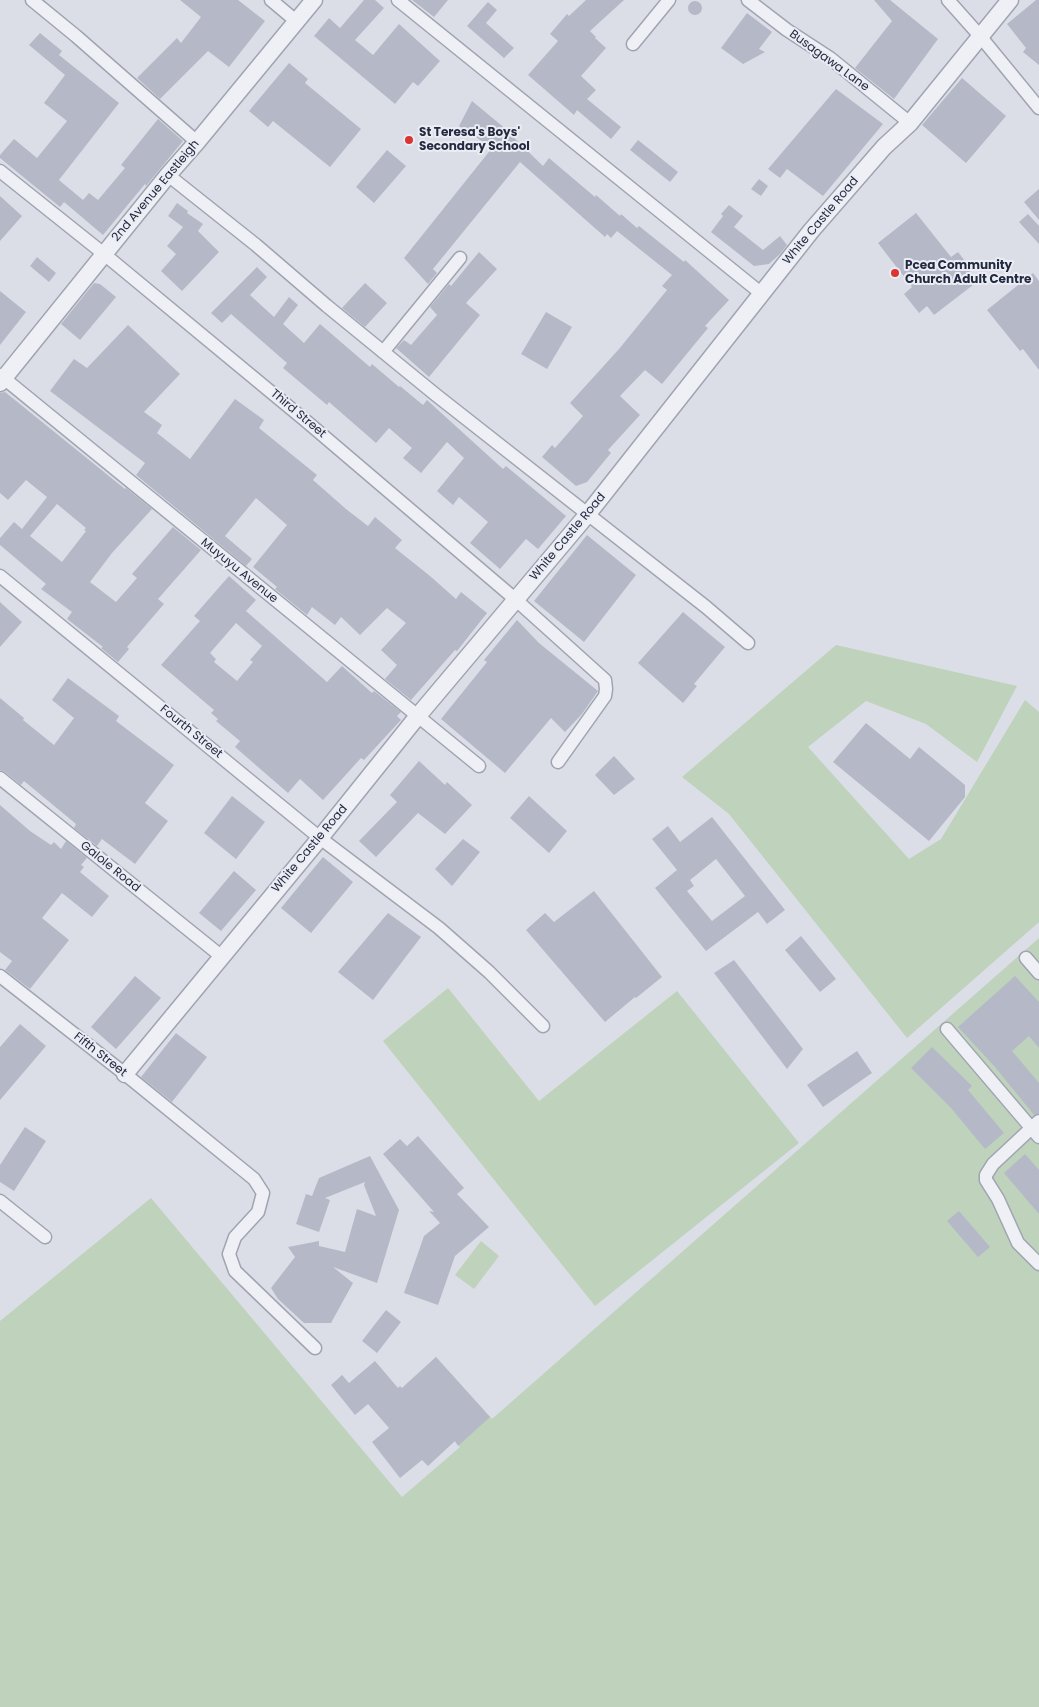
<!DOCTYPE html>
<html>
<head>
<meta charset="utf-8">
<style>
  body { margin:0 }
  canvas { display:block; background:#dbdee7 }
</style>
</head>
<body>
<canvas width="1039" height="1707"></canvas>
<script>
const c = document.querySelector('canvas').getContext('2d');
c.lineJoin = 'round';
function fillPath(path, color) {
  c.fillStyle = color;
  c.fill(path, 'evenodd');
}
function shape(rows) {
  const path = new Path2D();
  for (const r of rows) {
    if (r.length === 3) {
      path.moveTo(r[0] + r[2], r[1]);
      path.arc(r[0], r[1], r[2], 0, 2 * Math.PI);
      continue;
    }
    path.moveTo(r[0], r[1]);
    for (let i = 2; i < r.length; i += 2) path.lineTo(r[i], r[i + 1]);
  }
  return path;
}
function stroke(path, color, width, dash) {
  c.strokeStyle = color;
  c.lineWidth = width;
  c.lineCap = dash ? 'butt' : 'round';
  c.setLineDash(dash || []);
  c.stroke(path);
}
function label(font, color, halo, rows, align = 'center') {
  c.font = font + ' Poppins,sans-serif';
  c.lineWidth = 4;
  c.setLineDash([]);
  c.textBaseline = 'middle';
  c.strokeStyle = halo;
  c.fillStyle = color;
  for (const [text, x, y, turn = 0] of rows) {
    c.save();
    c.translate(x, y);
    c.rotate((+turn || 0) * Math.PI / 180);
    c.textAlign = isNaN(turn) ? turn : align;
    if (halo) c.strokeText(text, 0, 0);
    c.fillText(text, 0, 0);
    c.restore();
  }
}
fillPath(shape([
  [836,645,1017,686,977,762,926,724,866,701,808,747,909,859,941,839,1025,700,1039,712,1039,922,907,1038,729,814,682,777],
  [1039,938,1039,1707,0,1707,0,1321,151,1198,402,1497,460,1447,404,1386,436,1357,492,1419],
  [448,988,539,1101,677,991,799,1143,595,1306,383,1041],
  [481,1241,499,1256,474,1289,455,1275]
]), '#bed2bc');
fillPath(shape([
  [180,0,238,0,265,21,229,67,208,51,160,99,137,78,177,38,181,43,201,17],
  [364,0,375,0,384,8,355,40,373,55,399,24,440,61,418,86,413,82,395,104,314,36,329,18,340,28],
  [412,0,448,0,434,17],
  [586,0,624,0,590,31,596,37,595,38,606,48,581,76,596,90,587,99,621,127,611,139,577,110,574,115,528,75,558,41,550,34,567,14,569,16],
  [874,0,890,0,938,39,894,99,855,68,892,21],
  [1036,0,1039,0,1039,65,1023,52,1026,48,1007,24],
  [695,8,7],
  [488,2,497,10,486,23,514,48,504,58,467,26],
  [747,13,772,32,759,49,765,52,743,64,721,48],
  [40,33,62,51,59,55,119,103,59,180,83,200,89,193,98,200,125,168,121,165,158,119,183,141,146,186,145,184,103,235,64,202,60,207,0,158,0,155,14,139,37,158,67,121,44,103,65,75,29,45],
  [289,63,308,79,305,83,361,129,330,167,273,121,268,127,249,111],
  [962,78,1006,116,966,163,922,125],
  [836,89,883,124,823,196,787,169,780,178,768,169],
  [472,101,501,125,543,166,549,158,595,197,596,195,620,216,621,214,637,228,639,226,684,262,685,260,729,300,705,326,708,328,662,384,645,370,620,396,640,415,608,450,611,453,587,482,576,486,542,457,552,445,555,448,583,416,570,403,619,349,667,290,662,286,672,275,617,231,611,238,607,234,605,237,520,162,433,269,437,273,428,284,404,258,492,148,459,126],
  [638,140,678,172,670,182,630,150],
  [387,150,406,166,374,203,356,187],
  [759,179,768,186,761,196,751,189],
  [1039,189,1039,220,1024,202],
  [0,196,22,216,0,241],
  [177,203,188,211,187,213,203,224,198,231,219,252,182,291,161,271,176,254,167,246,183,227,168,216],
  [729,205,743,216,734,227,763,250,780,236,787,245,780,254,769,264,754,266,711,232,723,216,721,214],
  [916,213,951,257,958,252,972,270,965,275,973,285,934,315,927,306,919,313,904,294,912,287,878,243],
  [1028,214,1039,226,1039,244,1019,222],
  [479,252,497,269,466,303,480,315,429,377,396,348,404,340,411,345,437,315,430,307,449,284,451,286],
  [37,257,56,273,49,282,30,266],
  [257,267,267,277,250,295,274,317,289,297,298,305,283,324,304,343,320,324,370,367,372,364,399,387,400,386,423,405,427,400,503,469,506,466,566,516,538,549,526,539,500,569,470,543,488,522,459,497,453,505,437,491,464,458,447,442,421,473,403,458,412,448,389,428,376,443,329,402,327,405,283,368,287,363,231,314,222,323,211,313],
  [1033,273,1039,281,1039,370,1023,349,1020,351,987,310],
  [94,283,100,284,116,297,80,340,61,324],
  [365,283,387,303,365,327,342,308],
  [0,291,26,312,0,345],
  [546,312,572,327,547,369,521,354],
  [128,325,180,374,144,412,162,425,157,433,190,459,235,399,264,420,259,428,317,475,313,480,346,509,368,526,375,517,402,540,395,548,430,576,456,599,461,592,487,613,457,651,455,650,411,700,385,679,397,665,381,650,406,623,387,608,360,635,341,617,335,625,312,607,307,615,275,589,277,587,253,567,287,525,256,498,225,536,252,559,246,566,136,475,145,463,50,391,74,359,87,368],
  [5,392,125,489,126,488,152,509,112,553,90,582,116,602,137,578,132,574,173,527,201,550,158,599,164,604,127,647,129,649,118,662,101,648,103,647,67,619,72,612,41,589,46,584,0,545,0,538,14,522,22,529,47,497,26,480,8,500,0,493,0,393],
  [57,504,86,528,84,530,86,531,62,562,30,536],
  [587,535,636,575,584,642,534,601],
  [229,576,256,600,246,611,327,682,342,666,372,693,374,691,401,712,397,716,401,720,364,760,361,758,323,800,300,779,288,793,235,747,240,741,216,721,218,719,211,713,214,710,161,665,200,621,194,616],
  [236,623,262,646,250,660,253,662,237,681,214,662,216,659,210,653],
  [0,602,22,622,0,647],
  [683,612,725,647,694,684,697,686,683,703,638,663],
  [517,620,539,643,598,691,582,714,565,732,551,718,505,773,441,719,487,662,484,660],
  [68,678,119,716,116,721,174,765,145,803,168,821,135,864,102,839,97,846,74,828,76,824,24,781,21,785,5,772,0,770,0,698,24,718,23,720,54,745,74,718,52,700],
  [866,723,910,759,919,747,965,785,965,797,929,841,833,762],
  [614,756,635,779,614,795,595,775],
  [419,761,445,785,447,782,472,805,445,834,418,813,376,857,359,841,397,802,390,795],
  [232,796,265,822,236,859,204,833],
  [529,796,567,831,549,853,510,818],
  [0,805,30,831,51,845,54,842,61,849,66,841,87,858,81,865,84,867,80,872,109,896,92,917,62,893,42,918,69,940,30,989,5,970,12,961,0,952],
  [712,817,785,910,767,924,758,912,706,951,655,888,677,870,652,839,668,826,680,842],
  [716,859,745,896,712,921,687,891,694,886,690,880],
  [463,839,480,852,452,886,435,869],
  [323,857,353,882,311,933,281,908],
  [234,871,256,890,221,931,199,913],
  [594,891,662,977,636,998,635,997,605,1022,526,930,545,913,554,922],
  [388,913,421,937,373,1000,338,972],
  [801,936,836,979,820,992,785,950],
  [734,960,803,1049,787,1069,714,973],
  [135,976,161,998,116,1049,91,1027],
  [1015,976,1039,1002,1039,1048,1029,1036,1012,1051,1039,1083,1039,1113,1034,1115,995,1067,958,1027],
  [20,1024,46,1046,0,1100,0,1047],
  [176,1033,207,1057,172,1102,141,1077],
  [932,1047,972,1086,968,1090,1004,1133,985,1149,951,1108,911,1068],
  [857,1051,872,1073,823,1107,807,1085],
  [25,1127,46,1141,14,1191,0,1182,0,1165],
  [418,1136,464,1188,457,1194,489,1227,455,1256,438,1305,404,1293,424,1236,440,1223,429,1211,434,1212,383,1154,400,1139,407,1146],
  [1025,1154,1039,1170,1039,1214,1004,1173],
  [370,1156,399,1210,377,1283,333,1267,353,1283,331,1323,304,1323,278,1299,271,1288,295,1257,288,1247,319,1241,319,1246,345,1252,357,1209,376,1216,364,1185,365,1182,325,1198,330,1200,319,1232,296,1224,306,1194,312,1196,319,1178],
  [959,1211,990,1247,978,1257,947,1221],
  [386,1310,401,1322,377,1353,362,1341],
  [436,1357,490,1417,458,1446,455,1441,428,1466,422,1460,400,1478,372,1442,389,1428,368,1404,355,1415,331,1385,342,1375,349,1383,375,1361,398,1388,400,1386,402,1388]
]), '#b5b9c7');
const minor = shape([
  [32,0,76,36,197,142],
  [271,0,296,21],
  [398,0,762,294],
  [748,0,787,30,830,58,910,123],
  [948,0,980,36,1039,108],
  [633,44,669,0],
  [0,171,104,254,306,421,515,599,605,680,606,689,605,696,558,762],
  [168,175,256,245,327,306,436,395,706,607,748,643],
  [383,352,460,258],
  [0,375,479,766],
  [0,576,320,838,439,928,489,972,543,1026],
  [0,778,221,956],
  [1026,958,1039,973],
  [0,976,125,1074,254,1179,263,1193,258,1212,235,1237,229,1254,235,1271,315,1348],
  [947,1029,1039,1137],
  [1039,1121,993,1164,986,1175,986,1180,998,1199,1018,1243,1039,1264],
  [0,1201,45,1237]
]);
const tertiary = shape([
  [0,383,168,175,197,142,314,0],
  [125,1074,320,838,417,717,587,515,811,231,884,147,910,123,1010,0]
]);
stroke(minor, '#a0a4b1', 15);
stroke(tertiary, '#a0a4b1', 19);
stroke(minor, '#eef0f5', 12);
stroke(tertiary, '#eef0f5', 16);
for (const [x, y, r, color] of [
  [409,140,5,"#da3433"],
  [895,273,5,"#da3433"]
]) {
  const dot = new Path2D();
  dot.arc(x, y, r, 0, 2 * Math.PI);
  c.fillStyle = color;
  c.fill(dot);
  stroke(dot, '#ebedf5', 2);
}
label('12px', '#242a3f', '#ebedf5', [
  ["Busagawa Lane",829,61,36],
  ["2nd Avenue Eastleigh",156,191,-50],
  ["White Castle Road",821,221,-50],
  ["Third Street",298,414,40],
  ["White Castle Road",568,537,-50],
  ["Muyuyu Avenue",239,571,39],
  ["Fourth Street",191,732,39],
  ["White Castle Road",310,849,-50],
  ["Galole Road",110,867,39],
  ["Fifth Street",100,1055,38]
]);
label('bold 12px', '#242a3f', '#ebedf5', [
  ["St Teresa's Boys'",419,133],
  ["Secondary School",419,147],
  ["Pcea Community",905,266],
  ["Church Adult Centre",905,280]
], 'left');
</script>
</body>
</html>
